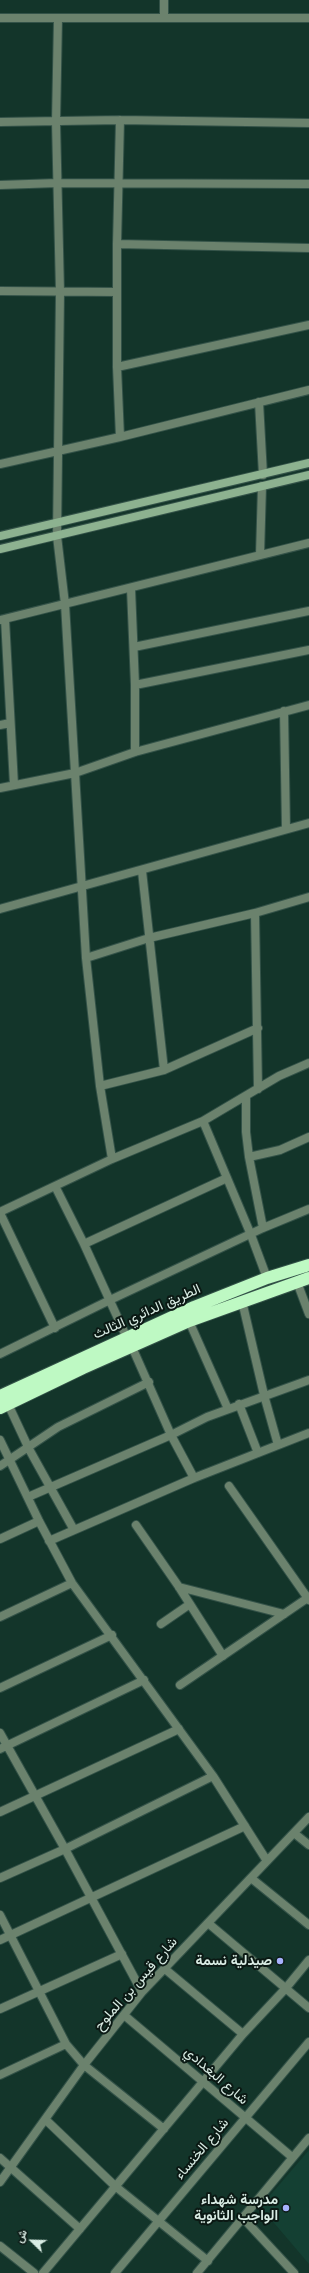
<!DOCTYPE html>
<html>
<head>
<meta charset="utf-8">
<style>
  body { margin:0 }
  #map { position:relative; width:309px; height:2273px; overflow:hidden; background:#13352a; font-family:Arial,Vazirmatn,sans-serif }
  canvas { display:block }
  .north { position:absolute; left:12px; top:2221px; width:40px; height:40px; -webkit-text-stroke:3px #0b1914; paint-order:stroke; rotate:293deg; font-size:11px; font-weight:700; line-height:16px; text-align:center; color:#d9ece4 }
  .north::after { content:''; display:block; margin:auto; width:14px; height:18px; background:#d9ece4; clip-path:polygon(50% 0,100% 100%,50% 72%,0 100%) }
</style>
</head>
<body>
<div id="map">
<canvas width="309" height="2273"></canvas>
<div class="north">ش</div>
</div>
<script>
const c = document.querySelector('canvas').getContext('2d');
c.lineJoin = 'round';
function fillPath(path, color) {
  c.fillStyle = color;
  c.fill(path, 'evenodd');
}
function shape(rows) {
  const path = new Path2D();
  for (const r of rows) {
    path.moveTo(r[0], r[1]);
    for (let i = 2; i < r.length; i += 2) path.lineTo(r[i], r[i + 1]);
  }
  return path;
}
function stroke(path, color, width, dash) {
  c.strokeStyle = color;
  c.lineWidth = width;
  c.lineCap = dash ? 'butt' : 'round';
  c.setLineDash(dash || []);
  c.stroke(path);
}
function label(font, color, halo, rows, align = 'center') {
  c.font = font + ' Arial,Vazirmatn,sans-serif';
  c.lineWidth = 4;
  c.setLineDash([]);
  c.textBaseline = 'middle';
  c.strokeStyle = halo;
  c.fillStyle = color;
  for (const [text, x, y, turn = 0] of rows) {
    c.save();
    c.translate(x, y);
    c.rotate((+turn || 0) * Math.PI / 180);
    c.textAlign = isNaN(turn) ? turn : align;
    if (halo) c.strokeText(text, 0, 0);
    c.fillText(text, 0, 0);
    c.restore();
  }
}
fillPath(shape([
  [309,2150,309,2264,263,2210,262,2205]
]), '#144033');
const street = shape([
  [164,0,164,18],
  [0,18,309,18],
  [58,18,56,122,60,292,57,536,65,604,86,958,100,1086,112,1159],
  [0,122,120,120,309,123],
  [0,185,57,183,309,184],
  [117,244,309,248],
  [0,291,117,292],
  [117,367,309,325],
  [259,402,263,475],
  [120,437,117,367,117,244,120,120],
  [0,464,120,437,309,390],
  [260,555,262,486],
  [131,589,135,685,135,752],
  [5,619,14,785],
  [0,620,309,543],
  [134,647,309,611],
  [135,685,309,650],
  [284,711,286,829],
  [0,725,10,723],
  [0,788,75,773,135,752,309,705],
  [142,871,164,1070],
  [0,909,309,823],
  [255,913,258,1089],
  [86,958,149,938,255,913,309,897],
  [100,1086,164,1070,258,1028],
  [246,1096,246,1132,249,1157],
  [203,1121,251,1235,267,1278],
  [55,1186,84,1244],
  [0,1212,112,1159,203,1121,279,1076,309,1063],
  [0,1213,55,1328],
  [263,1228,249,1157,280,1150,309,1137],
  [297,1282,309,1314],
  [242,1301,264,1395,278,1445],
  [189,1321,228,1409],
  [126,1336,84,1244,227,1178],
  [132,1347,171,1435,194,1478],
  [0,1354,110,1300,263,1228,309,1209],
  [8,1404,29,1449,74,1530],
  [239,1404,258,1453],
  [0,1440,39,1521,72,1583,213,1776,267,1861],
  [0,1466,58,1427,149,1382],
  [229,1486,309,1600],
  [28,1497,171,1435,207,1417,309,1380],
  [136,1525,179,1587,223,1656],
  [0,1539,39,1521],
  [49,1541,194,1478,309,1433],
  [179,1587,284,1614],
  [0,1617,72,1583],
  [161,1624,190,1604],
  [180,1685,309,1597],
  [0,1688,112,1635],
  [0,1733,65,1849,142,1992],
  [0,1749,144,1680],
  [0,1812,179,1729],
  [294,1833,309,1845],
  [0,1878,65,1849,213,1776],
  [251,1878,309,1925],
  [0,1915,66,2044,84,2065,164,2129],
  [208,1923,309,2008],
  [0,1940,245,1826],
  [165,1969,243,2034],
  [0,2009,122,1954],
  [124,2015,292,2157],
  [0,2075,66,2044],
  [46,2120,115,2186,208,2261],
  [0,2158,80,2229],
  [0,2182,84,2065,142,1992,309,1817],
  [244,2219,294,2273],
  [0,2246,34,2273],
  [43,2273,243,2034,286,1988,309,1960],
  [115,2273,309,2042],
  [197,2273,309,2138]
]);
const secondary = shape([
  [0,536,309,463],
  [0,549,309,475]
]);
const highway = shape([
  [0,1396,194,1307,267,1278,309,1265],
  [0,1408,83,1368,189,1321,309,1278]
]);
stroke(street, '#335248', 10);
stroke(secondary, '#335248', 10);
stroke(highway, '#335248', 14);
stroke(street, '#6b826d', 8);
stroke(secondary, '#8db290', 8);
stroke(highway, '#bef9c3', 12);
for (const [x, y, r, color] of [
  [280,1961,4,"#a6b1fc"],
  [286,2208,4,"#a6b1fc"]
]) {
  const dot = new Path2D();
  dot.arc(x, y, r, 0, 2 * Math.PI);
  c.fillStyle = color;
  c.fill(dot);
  stroke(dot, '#0b1914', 1.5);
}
label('14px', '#d9ece4', '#0b1914', [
  ["الطريق الدائري الثالث",147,1312,-24],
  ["شارع قيس بن الملوح",136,1984,-49],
  ["شارع البغدادي",216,2076,41],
  ["شارع الخنساء",202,2149,-50]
]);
label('bold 14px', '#d9ece4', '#0b1914', [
  ["صيدلية نسمة",272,1961],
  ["مدرسة شهداء",278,2200],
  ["الواجب الثانوية",278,2216]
], 'right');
</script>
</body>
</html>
